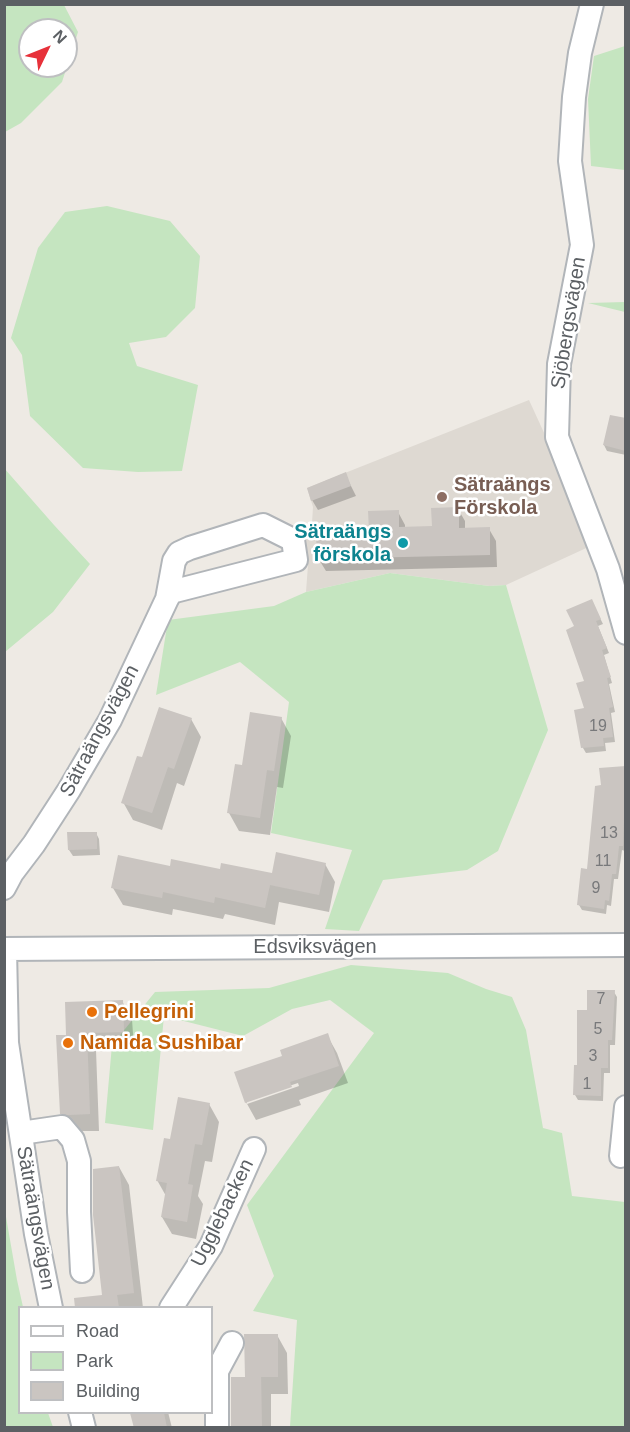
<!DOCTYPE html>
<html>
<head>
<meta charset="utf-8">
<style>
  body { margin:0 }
  #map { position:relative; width:630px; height:1432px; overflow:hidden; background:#eeeae4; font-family:Arial,sans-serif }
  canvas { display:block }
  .frame { position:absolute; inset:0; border:6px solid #5c6064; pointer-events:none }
  .legend { position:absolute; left:18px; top:1306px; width:195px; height:108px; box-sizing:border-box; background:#fff; border:2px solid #bebfc1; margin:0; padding:8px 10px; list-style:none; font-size:18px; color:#5c6064 }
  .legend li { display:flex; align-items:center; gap:12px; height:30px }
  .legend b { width:30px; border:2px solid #bebfc1 }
  .north { position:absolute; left:18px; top:18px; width:60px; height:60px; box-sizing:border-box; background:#fff; border:2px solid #bebfc1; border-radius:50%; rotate:47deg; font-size:16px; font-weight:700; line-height:24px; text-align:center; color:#5c6064 }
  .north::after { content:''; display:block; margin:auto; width:21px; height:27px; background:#e7313a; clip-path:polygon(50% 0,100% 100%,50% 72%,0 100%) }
</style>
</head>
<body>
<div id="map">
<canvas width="630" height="1432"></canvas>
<div class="frame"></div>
<ul class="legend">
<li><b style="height:8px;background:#fff"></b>Road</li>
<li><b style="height:16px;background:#c5e5c0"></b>Park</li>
<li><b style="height:16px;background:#cac5c1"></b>Building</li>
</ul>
<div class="north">N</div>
</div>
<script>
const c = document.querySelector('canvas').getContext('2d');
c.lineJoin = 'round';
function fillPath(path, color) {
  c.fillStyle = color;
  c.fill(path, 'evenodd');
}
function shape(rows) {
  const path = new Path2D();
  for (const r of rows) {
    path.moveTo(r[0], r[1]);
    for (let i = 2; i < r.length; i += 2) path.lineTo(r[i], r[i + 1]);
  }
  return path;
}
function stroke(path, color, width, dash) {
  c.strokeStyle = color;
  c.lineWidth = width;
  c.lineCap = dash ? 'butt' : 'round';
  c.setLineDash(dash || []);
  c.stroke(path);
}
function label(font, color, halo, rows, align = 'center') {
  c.font = font + ' Arial,sans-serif';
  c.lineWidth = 5;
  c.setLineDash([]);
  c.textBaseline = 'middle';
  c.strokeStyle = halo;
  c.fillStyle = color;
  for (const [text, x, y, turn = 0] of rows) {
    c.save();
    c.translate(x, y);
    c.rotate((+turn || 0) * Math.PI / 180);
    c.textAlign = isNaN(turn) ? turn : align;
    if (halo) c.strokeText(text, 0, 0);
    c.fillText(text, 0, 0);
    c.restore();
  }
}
fillPath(shape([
  [529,400,595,544,506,585,489,586,390,573,306,592,308,565,305,538,312,523,313,507,307,488]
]), '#ded9d2');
fillPath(shape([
  [5,4,64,5,78,32,62,82,21,123,5,132],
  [30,30,66,30,66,66,30,66],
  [625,46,625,170,591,166,588,99,594,56],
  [107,206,170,221,200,256,195,308,166,337,129,343,137,366,198,385,182,471,138,472,83,468,30,416,22,355,11,338,38,248,65,212],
  [625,302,625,312,588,303],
  [4,468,54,525,90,564,53,612,5,652],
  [390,573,489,586,506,585,548,730,498,851,467,870,383,880,359,931,325,929,352,850,271,833,289,702,240,662,156,695,168,620,274,606,306,592],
  [351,965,448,973,486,989,512,997,526,1030,543,1128,562,1133,572,1196,625,1202,625,1427,290,1427,297,1320,253,1311,274,1276,247,1205,374,1033,330,1000,292,1009,243,1036,164,1016,153,1130,105,1123,112,1045,155,992,269,988],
  [5,1211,17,1280,23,1307,20,1308,20,1412,48,1413,53,1427,5,1427]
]), '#c5e5c0');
fillPath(shape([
  [626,420,626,455,607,451,604,445],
  [345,474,356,496,318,510,312,500],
  [458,509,465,521,465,529,489,529,496,541,497,567,326,571,318,558,370,532,398,512,405,525,405,528,433,528],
  [594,606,603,624,598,626,609,653,604,655,612,683,609,684,615,712,611,713,615,742,605,743,606,751,586,753,583,748,576,711,586,710,586,682,576,627],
  [281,718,291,736,283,788,277,787,270,835,239,831,229,813,243,767],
  [191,719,201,737,184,786,177,783,162,830,133,820,123,802,143,759],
  [626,767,625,851,622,850,618,879,614,879,611,906,607,905,606,914,582,910,579,905,589,870,603,787],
  [96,833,99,839,100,855,73,856,69,850],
  [325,864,335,882,329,912,279,902,275,925,225,914,223,919,173,909,172,915,123,905,113,888,171,867,273,875],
  [614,992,617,997,615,1045,610,1045,610,1073,604,1073,603,1101,578,1100,575,1095,578,1066],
  [122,1001,132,1019,134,1049,96,1050,99,1131,71,1131,61,1113,68,1036],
  [327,1035,337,1053,348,1083,299,1100,301,1105,256,1120,246,1102,236,1073,284,1057,282,1051],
  [298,1083,299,1086,247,1104,247,1100],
  [209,1104,219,1122,212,1162,205,1161,198,1196,203,1204,196,1239,172,1234,162,1217,166,1196,157,1180,171,1141],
  [119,1167,129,1185,143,1308,88,1308,104,1296],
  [277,1335,287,1353,288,1394,271,1394,271,1428,232,1428,247,1378],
  [132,1412,168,1412,172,1428,135,1428]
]), '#0003');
fillPath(shape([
  [610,415,626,418,626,451,603,445],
  [346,472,351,486,311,501,307,488],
  [459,507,459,528,490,527,490,555,317,559,316,532,369,531,368,511,399,510,399,527,432,526,431,508],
  [592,599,601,619,596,621,607,648,602,650,611,677,607,678,613,707,609,708,613,737,603,738,604,746,581,748,574,710,584,708,576,683,584,681,566,630,574,626,566,610],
  [159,707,192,718,174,769,168,767,152,813,121,803,137,756,142,757],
  [250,712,282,717,274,771,267,770,260,818,227,813,235,764,242,765],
  [626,766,626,817,624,817,623,846,619,846,616,874,612,874,609,901,605,900,604,909,577,905,581,868,587,869,595,786,601,785,599,768],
  [67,832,97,832,97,849,68,850],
  [276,852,326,863,319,895,270,885,265,908,215,897,214,903,163,892,162,898,111,888,118,855,170,866,171,859,220,869,221,863,272,873],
  [587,990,615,990,612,1040,608,1040,608,1068,601,1068,601,1096,573,1095,574,1065,577,1065,577,1010,587,1010],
  [123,1000,124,1032,87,1033,90,1114,68,1115,60,1114,56,1035,66,1035,65,1002],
  [328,1033,339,1066,290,1082,292,1087,245,1103,234,1072,282,1056,280,1050],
  [178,1097,210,1103,202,1145,195,1144,188,1184,193,1185,187,1222,161,1217,167,1183,156,1181,164,1138,170,1139],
  [119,1166,134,1293,117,1295,119,1308,75,1308,74,1298,102,1295,93,1215,93,1169],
  [244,1334,278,1334,278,1377,261,1377,262,1428,231,1428,231,1377,245,1377],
  [130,1413,164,1413,167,1428,134,1428]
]), '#cac5c1');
const minor = shape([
  [592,4,580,53,574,97,570,161,582,245,559,364,557,437,608,569,626,633],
  [4,888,12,873,34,844,69,790,110,720,167,599,171,592,296,560,293,540,263,525,190,548,179,553,174,561,167,599],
  [4,949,626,945],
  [5,949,7,1043,36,1234,51,1308],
  [21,1133,62,1127,73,1140,79,1161,79,1212,82,1271],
  [621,1156,626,1107],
  [171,1308,211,1246,254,1149],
  [80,1412,84,1428],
  [217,1428,217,1371,232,1343]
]);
stroke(minor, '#b1b5b9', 26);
stroke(minor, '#fff', 22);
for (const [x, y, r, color] of [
  [442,497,6,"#8d6e63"],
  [403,543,6,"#0f9aa8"],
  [92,1012,6,"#e8710a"],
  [68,1043,6,"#e8710a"]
]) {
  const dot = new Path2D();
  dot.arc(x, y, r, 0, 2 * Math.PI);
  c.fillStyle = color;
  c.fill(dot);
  stroke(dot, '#fff', 2);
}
label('16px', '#78797b', null, [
  ["19",598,727],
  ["13",609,834],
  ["11",603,862],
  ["9",596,889],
  ["7",601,1000],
  ["5",598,1030],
  ["3",593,1057],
  ["1",587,1085]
]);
label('20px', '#5c6064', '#fff', [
  ["Sjöbergsvägen",569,323,-81],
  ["Sätraängsvägen",100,731,-62],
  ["Edsviksvägen",315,947],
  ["Ugglebacken",223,1213,-64],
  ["Sätraängsvägen",35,1218,80]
]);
label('bold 20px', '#785e54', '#fff', [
  ["Sätraängs",454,485],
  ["Förskola",454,508]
], 'left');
label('bold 20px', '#0d838f', '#fff', [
  ["Sätraängs",391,532],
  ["förskola",391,555]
], 'right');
label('bold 20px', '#c56008', '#fff', [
  ["Pellegrini",104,1012],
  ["Namida Sushibar",80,1043]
], 'left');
</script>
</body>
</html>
